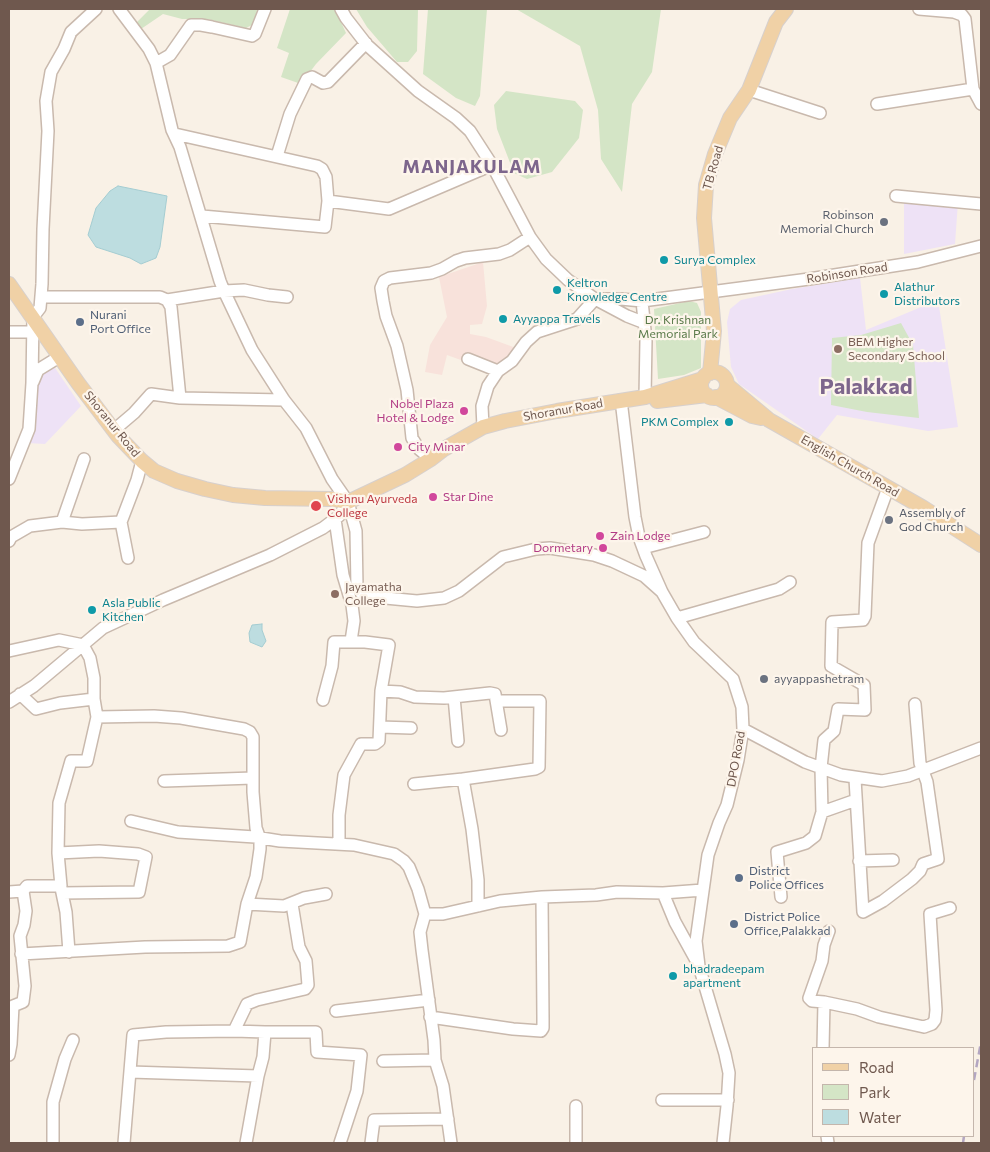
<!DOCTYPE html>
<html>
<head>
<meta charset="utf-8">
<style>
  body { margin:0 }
  #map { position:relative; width:990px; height:1152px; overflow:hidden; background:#f9f1e6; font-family:Commissioner,sans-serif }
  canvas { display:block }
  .frame { position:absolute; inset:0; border:10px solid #6f584e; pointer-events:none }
  .legend { position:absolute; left:812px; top:1047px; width:162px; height:90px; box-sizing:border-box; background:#fdf5eb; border:1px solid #c4b6ac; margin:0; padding:6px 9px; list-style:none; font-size:15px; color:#6f584e }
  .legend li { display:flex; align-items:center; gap:10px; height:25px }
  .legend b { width:25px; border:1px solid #c4b6ac }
</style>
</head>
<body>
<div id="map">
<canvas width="990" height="1152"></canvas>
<div class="frame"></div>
<ul class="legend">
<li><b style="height:6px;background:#f0d1a6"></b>Road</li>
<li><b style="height:14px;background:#d4e5c6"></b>Park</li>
<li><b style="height:14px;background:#bddde0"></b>Water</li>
</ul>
</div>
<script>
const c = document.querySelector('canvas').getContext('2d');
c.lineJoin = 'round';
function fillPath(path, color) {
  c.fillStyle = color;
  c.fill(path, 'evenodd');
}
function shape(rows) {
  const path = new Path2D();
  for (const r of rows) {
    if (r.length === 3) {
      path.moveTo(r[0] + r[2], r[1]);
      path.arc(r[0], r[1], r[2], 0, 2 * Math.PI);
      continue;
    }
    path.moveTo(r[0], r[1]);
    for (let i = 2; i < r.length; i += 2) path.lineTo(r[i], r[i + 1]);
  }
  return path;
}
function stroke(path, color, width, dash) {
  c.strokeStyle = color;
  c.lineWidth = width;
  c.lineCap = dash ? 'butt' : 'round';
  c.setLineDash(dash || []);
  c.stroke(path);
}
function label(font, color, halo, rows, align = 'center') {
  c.font = font + ' Commissioner,sans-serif';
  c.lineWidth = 4.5;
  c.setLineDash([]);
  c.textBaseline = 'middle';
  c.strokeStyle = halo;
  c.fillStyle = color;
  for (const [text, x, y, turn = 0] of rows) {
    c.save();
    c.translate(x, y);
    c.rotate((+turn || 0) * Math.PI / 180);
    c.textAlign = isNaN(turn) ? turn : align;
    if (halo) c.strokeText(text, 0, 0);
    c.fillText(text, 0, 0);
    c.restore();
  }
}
fillPath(shape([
  [483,262,487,306,482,324,470,325,470,334,486,337,516,348,494,372,447,355,442,375,425,372,430,345,447,317,439,277]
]), '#f8e2db');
fillPath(shape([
  [904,198,958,202,955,244,904,254],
  [860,278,866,330,938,300,958,427,928,431,837,415,818,439,739,384,731,367,727,322,730,309,741,300,792,289],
  [53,365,81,406,45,444,27,443,38,379,43,371]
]), '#eee2f6');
fillPath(shape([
  [150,9,257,9,256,23,246,28,207,19,182,19,163,14,141,29,137,22],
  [290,9,335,9,346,33,316,64,301,84,281,77,289,53,277,48],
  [356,9,418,9,417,51,408,62,397,62,367,27],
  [428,9,487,9,480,96,475,106,456,98,423,74],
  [516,9,661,9,652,72,632,104,622,192,601,159,598,110,580,46],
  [506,91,575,101,583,110,579,138,552,172,527,179,514,173,497,129,494,105],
  [689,301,697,303,701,312,701,368,684,375,658,379,654,309],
  [901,323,913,345,919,418,867,412,831,405,832,338,861,335]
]), '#d4e5c6');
const water = shape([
  [118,186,167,196,160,247,156,258,141,264,130,258,96,247,88,235,96,208,110,191,118,186],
  [262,624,262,630,266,641,262,647,250,642,249,633,252,625,262,624]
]);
fillPath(water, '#bddde0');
stroke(water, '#a4ccd1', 1);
const minor = shape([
  [119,9,149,49,156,63,172,130,180,147,220,281,224,291,252,350,284,400,306,428,332,479,348,502,356,531,357,587,362,594,375,597,417,601,444,598,459,591,503,557,536,549,550,548,594,555,612,561,644,576,662,592],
  [341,9,346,18,367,45,418,91,456,118,470,131,492,165,530,237,546,259,568,280,595,299,627,316,645,323],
  [919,9,954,12,962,15,965,19,973,89,981,104],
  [156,63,170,55,191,25,201,25,212,27,252,36,255,34,265,9],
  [749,90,820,113],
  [877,104,973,89],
  [175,134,317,166,322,169,326,177,328,201],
  [277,156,290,114,307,79,312,77,323,83,328,82,366,43],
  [896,196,981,204],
  [202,216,325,227,328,201,389,209,492,165],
  [41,297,160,297,167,300,171,307,180,398,284,400],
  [167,300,224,291,244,290,268,295,287,297],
  [642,301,646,340,645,397],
  [9,332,33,332],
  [468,359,498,371],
  [33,382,38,370,59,357],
  [621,400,635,517,639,537,646,556,662,592,677,618,694,642,733,679,742,707,743,729,738,760,727,805,719,823,708,855,696,941,699,966,725,1054,729,1073,727,1106,723,1143],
  [483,427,482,406,488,386,498,371,512,361,526,342,537,332,577,319,595,299,621,299,642,301,809,279,918,262,981,246],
  [114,430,134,413,151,394,180,398],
  [84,459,62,522,82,524,121,522,137,480,142,461],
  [431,459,419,449,412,438,407,390,397,346,386,316,383,301,381,288,384,281,390,278,431,273,442,269,456,261,465,258,499,254,510,250,530,237],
  [9,479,29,429,32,383,33,317,40,308,42,284,43,229,48,131,46,101,51,72,64,49,71,32,96,9],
  [335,519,343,575,352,605,354,621,351,641],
  [121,522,128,558],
  [9,541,11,537,30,526,62,522],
  [643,548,704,532],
  [677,618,779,589,790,582],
  [9,651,59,640,83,645,90,658,94,678,94,699,97,717,87,761,71,761,59,803,58,853,61,886,27,886,23,891],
  [381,691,400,692,415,697,444,698,490,693,495,694,501,730],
  [20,694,36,709,60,703,94,699],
  [454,697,458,741],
  [323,700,332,666,334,642,365,642,389,645,381,691,379,741,375,744,361,744,344,775,339,815,339,844],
  [9,702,34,686,103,628,163,600,270,555,323,528,339,516,348,502],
  [380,727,411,728],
  [743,729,805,762,841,775,882,781,908,776,981,748],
  [463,779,472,829,478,880,478,906],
  [855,779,863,912,883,901,912,879,920,871,923,864,938,859,927,782,920,763,915,704],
  [164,781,253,778],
  [414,784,463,779,535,769,539,767,540,701,497,701],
  [822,812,821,768,824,740,834,731,838,709,865,710,864,685,831,666,832,622,863,620,865,616,868,543,888,488],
  [131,821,178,832,255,837,280,841,354,845,394,854,404,861,409,867,418,889,425,914,443,914,500,901,542,897,596,895,617,892,663,893,675,922,696,960],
  [58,853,99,851,138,854,146,857,139,892,62,893],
  [859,861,893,860],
  [61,888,66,912,69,952],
  [9,892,23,891,26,911,24,925,20,936,25,986,23,1002,13,1006,11,1044,9,1055],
  [663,893,703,890],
  [781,897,777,852,806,843,815,836,822,812,856,800],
  [247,904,284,906,304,898,326,894],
  [425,914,420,932,422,950,434,1040,435,1060,443,1086,451,1143],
  [829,931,824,945,822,961,809,998,812,1001,824,1002,857,1009,879,1017,924,1027,932,1024,935,1020,936,1010,930,914,950,908],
  [21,954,145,947,228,946,240,942,247,904,256,877,260,849,260,839,256,828,253,792,253,737,250,732,244,729,181,718,154,716,97,717],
  [336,1011,429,1000],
  [430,1017,513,1029,541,1031,543,1028,543,1018,542,897],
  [265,1032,316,1032,317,1052,361,1055,357,1091,340,1143],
  [823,1048,824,1002],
  [383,1061,435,1060],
  [130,1072,258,1076,246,1143],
  [258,1076,263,1057,265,1032,234,1031,247,1004,257,1000,305,989,308,985,306,961,299,947,292,904],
  [662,1100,728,1100],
  [576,1106,576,1143],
  [827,1136,828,1143],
  [53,1143,53,1102,65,1059,73,1040],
  [124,1143,133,1035,166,1032,234,1031],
  [371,1143,374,1120,448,1119]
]);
const major = shape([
  [9,284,78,383,118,436,142,461,154,471,177,481,205,489,233,495,265,498,332,499,348,502,405,475,431,459,444,449,483,427,505,421,557,411,645,397,703,379],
  [714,385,13],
  [710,373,714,331,704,218,706,185,715,154,730,118,749,90,776,22,786,9],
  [727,385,769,420,922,507,981,545],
  [716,397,752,416,761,418],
  [657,401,707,395]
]);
stroke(minor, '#c9b9ad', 14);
stroke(major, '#d7d0cd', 16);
stroke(minor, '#fff', 11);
stroke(major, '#f0d1a6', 14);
stroke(shape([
  [974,1080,981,1042],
  [963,1143,964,1136]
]), '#b3a6c1', 2.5, [8, 5]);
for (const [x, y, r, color] of [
  [884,222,5,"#6b7280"],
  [664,260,5,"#0f9aa8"],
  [557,290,5,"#0f9aa8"],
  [884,294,5,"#0f9aa8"],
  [503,319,5,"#0f9aa8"],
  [80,322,5,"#5c6f8a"],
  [838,349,5,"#8d6e63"],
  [464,411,5,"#d1479c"],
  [729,422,5,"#0f9aa8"],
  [398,447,5,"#d1479c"],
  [433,497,5,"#d1479c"],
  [316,506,6,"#e0444e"],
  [889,520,5,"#6b7280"],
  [600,536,5,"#d1479c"],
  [603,548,5,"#d1479c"],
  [335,594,5,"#8d6e63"],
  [92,610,5,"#0f9aa8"],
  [764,679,5,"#6b7280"],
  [739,878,5,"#5c6f8a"],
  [734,924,5,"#5c6f8a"],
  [673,976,5,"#0f9aa8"]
]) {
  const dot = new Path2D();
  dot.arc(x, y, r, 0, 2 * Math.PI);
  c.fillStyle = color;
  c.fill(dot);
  stroke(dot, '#fdf5eb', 2);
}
label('12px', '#6f584e', '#fdf5eb', [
  ["TB Road",713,168,-74],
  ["Robinson Road",847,273,-9],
  ["Shoranur Road",563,410,-10],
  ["Shoranur Road",112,424,51],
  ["English Church Road",850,466,30],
  ["DPO Road",736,759,-80]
]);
label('12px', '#5b616d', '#fdf5eb', [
  ["Robinson",874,215,"right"],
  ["Memorial Church",874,229,"right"],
  ["Assembly of",899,513],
  ["God Church",899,527],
  ["ayyappashetram",774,679]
], 'left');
label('12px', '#0d838f', '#fdf5eb', [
  ["Surya Complex",674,260],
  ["Keltron",567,283],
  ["Knowledge Centre",567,297],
  ["Alathur",894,287],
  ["Distributors",894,301],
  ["Ayyappa Travels",513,319],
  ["PKM Complex",719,422,"right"],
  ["Asla Public",102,603],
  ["Kitchen",102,617],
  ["bhadradeepam",683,969],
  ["apartment",683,983]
], 'left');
label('12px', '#4e5e75', '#fdf5eb', [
  ["Nurani",90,315],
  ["Port Office",90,329],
  ["District",749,871],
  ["Police Offices",749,885],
  ["District Police",744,917],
  ["Office,Palakkad",744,931]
], 'left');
label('12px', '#5a7a4a', '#fdf5eb', [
  ["Dr. Krishnan",678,320],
  ["Memorial Park",678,334]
]);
label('12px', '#785e54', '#fdf5eb', [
  ["BEM Higher",848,342],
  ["Secondary School",848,356],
  ["Jayamatha",345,587],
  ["College",345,601]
], 'left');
label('12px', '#b23c85', '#fdf5eb', [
  ["Nobel Plaza",454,404,"right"],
  ["Hotel & Lodge",454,418,"right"],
  ["City Minar",408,447],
  ["Star Dine",443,497],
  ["Zain Lodge",610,536],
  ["Dormetary",593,548,"right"]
], 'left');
label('12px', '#be3a42', '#fdf5eb', [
  ["Vishnu Ayurveda",327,499],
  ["College",327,513]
], 'left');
c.letterSpacing = '1px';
label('bold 18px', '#7d668c', '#fdf5eb', [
  ["MANJAKULAM",472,167]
]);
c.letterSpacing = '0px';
label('bold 22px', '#7d668c', '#fdf5eb', [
  ["Palakkad",866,387]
]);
</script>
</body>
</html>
